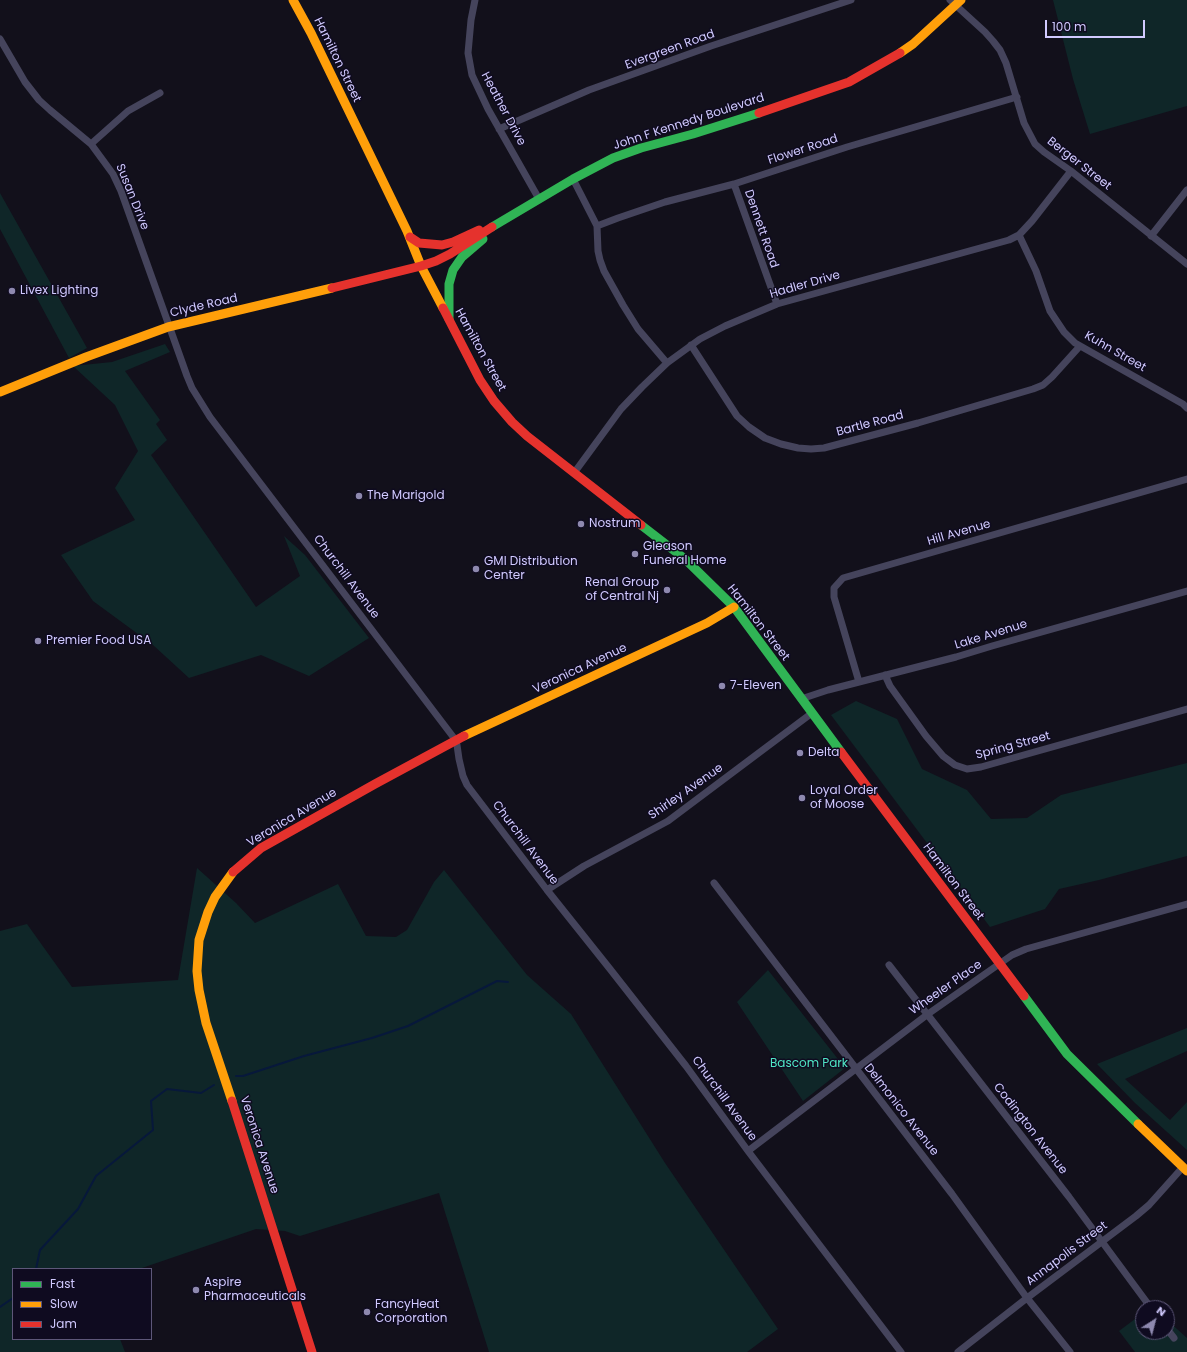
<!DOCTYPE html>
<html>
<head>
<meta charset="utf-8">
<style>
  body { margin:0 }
  #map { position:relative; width:1187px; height:1352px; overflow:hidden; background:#12101b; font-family:Poppins,sans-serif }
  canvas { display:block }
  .legend { position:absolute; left:12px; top:1268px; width:140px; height:72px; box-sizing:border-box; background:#0f0b20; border:1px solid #5d5779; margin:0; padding:5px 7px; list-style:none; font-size:12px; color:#d1caff }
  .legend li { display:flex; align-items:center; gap:8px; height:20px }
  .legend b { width:20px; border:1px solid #5d5779 }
  .north { position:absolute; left:1135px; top:1300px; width:40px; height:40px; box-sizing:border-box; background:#0f0b20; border:1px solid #5d5779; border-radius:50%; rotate:36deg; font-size:11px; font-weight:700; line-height:16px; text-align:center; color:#d1caff }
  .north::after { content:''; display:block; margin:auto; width:14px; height:18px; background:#8e89af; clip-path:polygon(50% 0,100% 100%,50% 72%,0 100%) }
  .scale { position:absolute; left:1045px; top:20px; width:100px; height:18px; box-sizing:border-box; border:2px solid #d1caff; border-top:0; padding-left:5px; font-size:12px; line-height:14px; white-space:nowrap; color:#d1caff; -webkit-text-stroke:3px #0f0b20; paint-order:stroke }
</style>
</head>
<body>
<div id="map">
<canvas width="1187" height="1352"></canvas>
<ul class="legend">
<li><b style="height:5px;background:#30b455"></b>Fast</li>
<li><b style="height:5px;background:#ff9f0a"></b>Slow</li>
<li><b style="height:5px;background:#e5322d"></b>Jam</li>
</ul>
<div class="north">N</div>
<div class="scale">100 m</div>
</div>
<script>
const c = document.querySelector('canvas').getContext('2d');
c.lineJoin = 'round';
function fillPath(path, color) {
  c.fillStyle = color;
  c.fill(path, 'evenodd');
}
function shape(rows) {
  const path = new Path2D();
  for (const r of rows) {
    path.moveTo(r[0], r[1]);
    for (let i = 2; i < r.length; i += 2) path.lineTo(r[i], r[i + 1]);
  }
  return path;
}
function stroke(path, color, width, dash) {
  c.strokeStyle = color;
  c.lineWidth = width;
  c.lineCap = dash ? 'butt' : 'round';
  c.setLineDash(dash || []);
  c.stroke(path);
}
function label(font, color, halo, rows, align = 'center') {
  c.font = font + ' Poppins,sans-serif';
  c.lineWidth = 3;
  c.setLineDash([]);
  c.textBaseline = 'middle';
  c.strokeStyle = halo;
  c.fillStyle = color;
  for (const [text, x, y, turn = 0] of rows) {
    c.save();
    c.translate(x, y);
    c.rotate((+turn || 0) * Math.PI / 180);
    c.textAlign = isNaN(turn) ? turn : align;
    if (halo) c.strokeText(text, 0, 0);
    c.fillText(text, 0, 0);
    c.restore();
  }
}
fillPath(shape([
  [1053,0,1187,0,1187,106,1090,134,1073,79],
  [0,193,87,348,69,358,0,229],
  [165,344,170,352,125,371,160,420,156,424,167,440,151,455,256,607,300,576,284,536,305,555,369,638,309,676,261,655,189,678,153,645,93,601,61,555,135,520,115,488,138,451,115,405,73,366,112,362],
  [856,701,897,719,922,769,967,790,991,819,1027,818,1061,795,1187,763,1187,856,1099,880,1059,889,1045,909,990,927,831,715],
  [197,868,236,903,255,923,338,884,366,936,396,937,407,930,434,882,444,870,527,975,571,1014,665,1163,778,1329,747,1352,489,1352,439,1193,300,1236,285,1231,256,1229,139,1269,13,1269,13,1339,120,1339,125,1352,0,1352,0,931,27,924,72,987,178,980],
  [768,970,845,1068,803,1101,737,1002],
  [1187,1028,1187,1051,1125,1079,1170,1120,1187,1102,1187,1150,1135,1103,1097,1064],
  [1143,1313,1143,1332,1167,1332,1167,1320,1187,1338,1187,1352,1135,1352,1119,1331]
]), '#0f2628');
stroke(shape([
  [236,1076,243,1076,304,1056,372,1038,408,1026,497,981,508,982],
  [36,1269,40,1250,78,1209,96,1176,153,1130,151,1101,167,1089,201,1093,214,1085],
  [0,1307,13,1298]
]), '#07183b', 2);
stroke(shape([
  [475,0,471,20,468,53,472,75,488,109,539,199],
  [950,0,985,32,993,41,1000,50,1006,63,1024,123,1035,144,1044,152,1071,171,1187,264],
  [0,39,25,82,39,100,50,110,91,144,113,174,121,191,187,376,192,388,210,417,454,738,457,745,459,759,463,776,467,785,547,890,610,969,686,1066,748,1151,901,1352],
  [499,129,589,90,711,46,851,0],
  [91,144,128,111,160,93],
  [573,179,597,226,598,251,600,260,604,271,623,305,638,329,667,363],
  [734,184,777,304],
  [597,226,618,218,665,202,734,184,847,147,1017,97],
  [1019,235,1036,271,1050,311,1064,332,1075,343,1183,404,1187,408],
  [1151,236,1187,190],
  [691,345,737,416,749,427,765,438,781,444,798,448,811,449,824,448,918,423,1033,389,1043,385,1052,377,1080,346],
  [574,473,621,409,642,387,667,363,700,339,725,326,777,304,1009,240,1019,235,1032,221,1071,171],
  [885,675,890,686,926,736,943,756,955,765,967,769,981,767,1187,709],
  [859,682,834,597,834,588,843,578,1187,479],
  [801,699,828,690,956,657,992,646,1187,591],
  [714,883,952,1194,1027,1298,1070,1352],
  [547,890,584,866,668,821,812,713],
  [889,965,1069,1197,1151,1308],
  [748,1151,928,1014,1012,955,1026,949,1187,904],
  [1167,1329,1174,1338],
  [958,1352,1027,1298,1136,1216,1149,1205,1183,1167]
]), '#45445c', 7);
stroke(shape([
  [492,227,573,179,613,158,641,148,693,134,759,113],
  [449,319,449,284,453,270,462,257,483,239],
  [641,525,685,559,734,607,841,752],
  [1024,996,1067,1054,1138,1124]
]), '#30b455', 9);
stroke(shape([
  [293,0,311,33,407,231,421,266,443,308],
  [900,53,913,44,961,0],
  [0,392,86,357,168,327,332,288],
  [464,736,707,623,734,607],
  [232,1101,206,1023,199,990,197,971,199,940,208,912,215,897,233,872],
  [1138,1124,1187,1171]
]), '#ff9f0a', 9);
stroke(shape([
  [759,113,849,82,900,53],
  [410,237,419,243,442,245,453,242,479,230],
  [332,288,421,266,436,261,450,254,492,227],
  [443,308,480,380,494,401,512,422,527,436,641,525],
  [841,752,1024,996],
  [233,872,261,848,375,784,464,736],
  [232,1101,312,1352]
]), '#e5322d', 9);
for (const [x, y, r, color] of [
  [12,291,4,"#8e89af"],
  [359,496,4,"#8e89af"],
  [581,524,4,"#8e89af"],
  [635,554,4,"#8e89af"],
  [476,569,4,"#8e89af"],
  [667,590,4,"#8e89af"],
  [38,641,4,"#8e89af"],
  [722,686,4,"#8e89af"],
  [800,753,4,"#8e89af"],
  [802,798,4,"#8e89af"],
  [196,1290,4,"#8e89af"],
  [367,1312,4,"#8e89af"]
]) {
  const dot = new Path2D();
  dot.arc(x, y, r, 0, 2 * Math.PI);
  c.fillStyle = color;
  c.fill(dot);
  stroke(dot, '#0f0b20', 1.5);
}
label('12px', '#d1caff', '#0f0b20', [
  ["Evergreen Road",670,50,-20],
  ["Hamilton Street",337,60,64],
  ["Heather Drive",503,109,62],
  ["John F Kennedy Boulevard",689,122,-18],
  ["Flower Road",803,150,-18],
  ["Berger Street",1079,164,38],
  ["Susan Drive",132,197,68],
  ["Dennett Road",761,229,71],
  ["Hadler Drive",805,285,-16],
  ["Clyde Road",204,306,-13],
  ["Hamilton Street",480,350,61],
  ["Kuhn Street",1115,352,30],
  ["Bartle Road",870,424,-15],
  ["Hill Avenue",959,533,-16],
  ["Churchill Avenue",346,577,53],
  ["Hamilton Street",758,623,52],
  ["Lake Avenue",991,635,-17],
  ["Veronica Avenue",580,669,-25],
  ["Spring Street",1013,746,-15],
  ["Shirley Avenue",686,792,-35],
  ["Veronica Avenue",292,818,-31],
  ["Churchill Avenue",525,843,53],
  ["Hamilton Street",953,882,53],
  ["Wheeler Place",946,988,-35],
  ["Churchill Avenue",724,1099,54],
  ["Delmonico Avenue",901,1110,52],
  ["Codington Avenue",1030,1129,52],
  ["Veronica Avenue",259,1145,72],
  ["Annapolis Street",1067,1254,-37]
]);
label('12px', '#d1caff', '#0f0b20', [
  ["Livex Lighting",20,291],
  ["The Marigold",367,496],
  ["Nostrum",589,524],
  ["Gleason",643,547],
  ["Funeral Home",643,561],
  ["GMI Distribution",484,562],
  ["Center",484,576],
  ["Renal Group",659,583,"right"],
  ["of Central Nj",659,597,"right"],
  ["Premier Food USA",46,641],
  ["7-Eleven",730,686],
  ["Delta",808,753],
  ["Loyal Order",810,791],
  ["of Moose",810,805],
  ["Aspire",204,1283],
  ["Pharmaceuticals",204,1297],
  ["FancyHeat",375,1305],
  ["Corporation",375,1319]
], 'left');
label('12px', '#4fe6c5', '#0f0b20', [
  ["Bascom Park",809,1064]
]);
</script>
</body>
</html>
